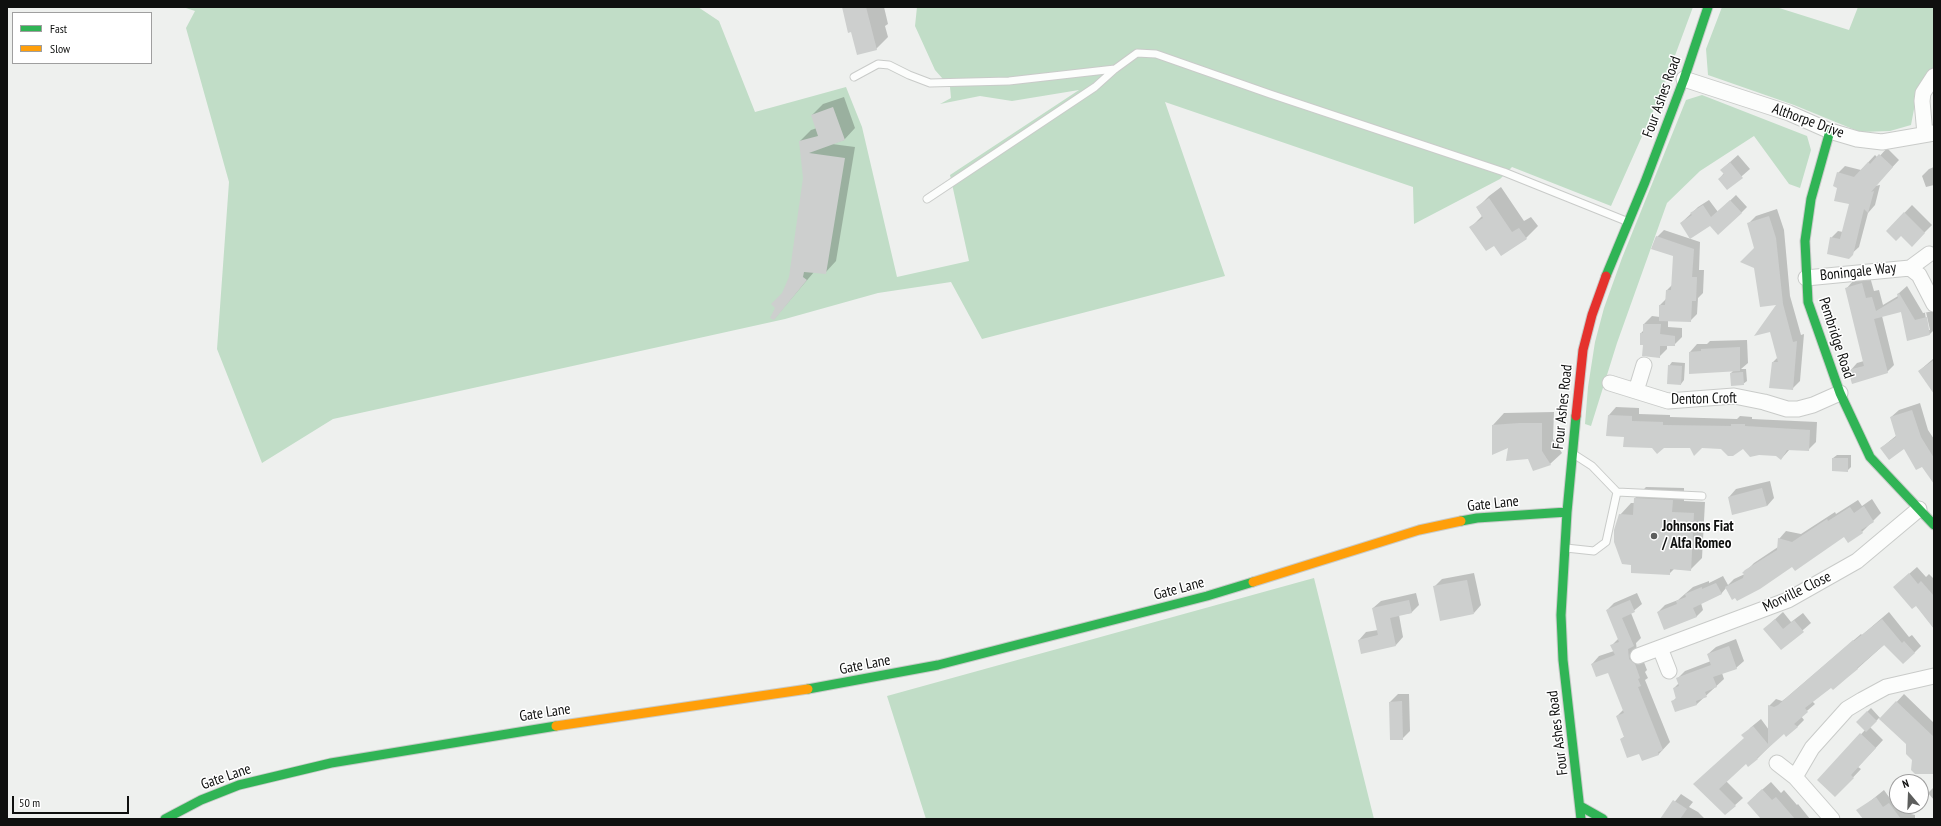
<!DOCTYPE html>
<html>
<head>
<meta charset="utf-8">
<style>
  body { margin:0 }
  #map { position:relative; width:1941px; height:826px; overflow:hidden; background:#eef0ee; font-family:"PT Sans Narrow",sans-serif }
  canvas { display:block }
  .frame { position:absolute; inset:0; border:8px solid #0f100f; pointer-events:none }
  .legend { position:absolute; left:12px; top:12px; width:140px; height:52px; box-sizing:border-box; background:#fff; border:1px solid #9f9f9f; margin:0; padding:5px 7px; list-style:none; font-size:12px; color:#0f100f }
  .legend li { display:flex; align-items:center; gap:8px; height:20px }
  .legend b { width:20px; border:1px solid #9f9f9f }
  .north { position:absolute; left:1889px; top:774px; width:40px; height:40px; box-sizing:border-box; background:#fff; border:1px solid #9f9f9f; border-radius:50%; rotate:341deg; font-size:11px; font-weight:700; line-height:16px; text-align:center; color:#0f100f }
  .north::after { content:''; display:block; margin:auto; width:14px; height:18px; background:#5d5e5d; clip-path:polygon(50% 0,100% 100%,50% 72%,0 100%) }
  .scale { position:absolute; left:12px; top:796px; width:117px; height:18px; box-sizing:border-box; border:2px solid #0f100f; border-top:0; padding-left:5px; font-size:12px; line-height:14px; white-space:nowrap; color:#0f100f; -webkit-text-stroke:3px #fff; paint-order:stroke }
</style>
</head>
<body>
<div id="map">
<canvas width="1941" height="826"></canvas>
<div class="frame"></div>
<ul class="legend">
<li><b style="height:5px;background:#30b455"></b>Fast</li>
<li><b style="height:5px;background:#ff9f0a"></b>Slow</li>
</ul>
<div class="north">N</div>
<div class="scale">50 m</div>
</div>
<script>
const c = document.querySelector('canvas').getContext('2d');
c.lineJoin = 'round';
function fillPath(path, color) {
  c.fillStyle = color;
  c.fill(path, 'evenodd');
}
function shape(rows) {
  const path = new Path2D();
  for (const r of rows) {
    path.moveTo(r[0], r[1]);
    for (let i = 2; i < r.length; i += 2) path.lineTo(r[i], r[i + 1]);
  }
  return path;
}
function stroke(path, color, width, dash) {
  c.strokeStyle = color;
  c.lineWidth = width;
  c.lineCap = dash ? 'butt' : 'round';
  c.setLineDash(dash || []);
  c.stroke(path);
}
function label(font, color, halo, rows, align = 'center') {
  c.font = font + ' "PT Sans Narrow",sans-serif';
  c.lineWidth = 3;
  c.setLineDash([]);
  c.textBaseline = 'middle';
  c.strokeStyle = halo;
  c.fillStyle = color;
  for (const [text, x, y, turn = 0] of rows) {
    c.save();
    c.translate(x, y);
    c.rotate((+turn || 0) * Math.PI / 180);
    c.textAlign = isNaN(turn) ? turn : align;
    if (halo) c.strokeText(text, 0, 0);
    c.fillText(text, 0, 0);
    c.restore();
  }
}
fillPath(shape([
  [183,7,698,7,719,21,755,112,846,87,862,127,897,277,969,261,950,175,1079,90,1012,101,980,96,940,104,951,98,950,87,935,70,915,26,917,7,1693,7,1660,96,1611,206,1512,167,1500,179,1414,224,1413,187,1165,102,1225,276,982,339,951,282,878,293,785,319,333,419,262,463,217,349,229,182,186,28,195,11],
  [1722,7,1776,7,1849,30,1858,7,1934,7,1934,69,1918,88,1911,125,1890,131,1860,132,1794,105,1708,75,1706,49],
  [1702,95,1807,136,1811,150,1800,188,1789,184,1754,136,1700,171,1667,203,1617,343,1591,426,1585,424,1588,387,1595,342,1604,308,1622,258,1686,100],
  [1314,578,1374,819,926,819,887,696]
]), '#c1ddc7');
fillPath(shape([
  [843,7,884,7,888,24,885,26,888,37,876,49,852,31],
  [844,97,855,128,844,140,832,144,855,147,836,261,825,273,814,272,774,319,790,277,804,178,800,141,811,130,817,128,812,115,823,104],
  [1887,148,1899,160,1875,186,1880,185,1875,205,1868,213,1859,247,1848,257,1831,238,1838,231,1843,232,1850,204,1839,187,1838,173,1845,166,1861,170,1875,155,1878,158],
  [1738,155,1750,169,1727,189,1719,179,1724,173,1721,170],
  [1934,167,1934,185,1926,187,1922,176,1929,169],
  [1501,187,1524,221,1531,217,1538,226,1526,238,1494,244,1471,227,1482,216,1477,208,1489,196],
  [1736,195,1747,207,1741,213,1710,225,1681,223,1698,207,1709,200,1718,212],
  [1912,205,1932,225,1912,245,1902,235,1887,231],
  [1777,209,1784,230,1790,296,1801,335,1804,334,1800,381,1792,389,1773,362,1778,357,1778,304,1756,248,1748,224,1756,216],
  [1664,230,1700,242,1699,270,1704,270,1703,293,1698,298,1697,314,1690,321,1668,320,1668,327,1682,328,1682,337,1674,345,1667,345,1667,349,1659,357,1644,344,1641,333,1644,330,1644,324,1652,316,1660,317,1660,305,1666,299,1667,290,1672,285,1674,256,1657,237],
  [1870,277,1874,291,1879,290,1883,305,1898,296,1898,294,1907,286,1923,313,1934,311,1934,330,1930,334,1908,339,1901,310,1882,316,1894,365,1887,372,1850,371,1857,363,1864,361,1846,289,1853,281],
  [1926,312,1930,330,1928,330,1925,313],
  [1747,340,1748,363,1741,369,1746,369,1747,381,1743,384,1731,373,1733,371,1690,352,1697,344,1707,344,1710,341],
  [1934,358,1934,392,1919,371],
  [1672,362,1685,363,1684,380,1681,384,1669,366],
  [1920,403,1928,430,1934,439,1934,482,1922,465,1904,448,1881,448,1897,435,1891,417,1899,410],
  [1616,407,1639,408,1639,414,1670,415,1670,417,1737,419,1740,416,1752,417,1752,419,1817,422,1816,442,1808,450,1790,449,1781,459,1777,455,1743,448,1653,447,1625,436,1608,436,1609,415],
  [1554,412,1553,439,1562,453,1550,464,1529,458,1509,446,1493,425,1504,413],
  [1837,455,1851,455,1851,467,1847,471,1833,458],
  [1770,481,1774,498,1767,506,1729,497,1736,489],
  [1646,487,1684,488,1684,501,1705,502,1702,558,1690,570,1674,569,1669,574,1632,564,1620,515,1631,503,1634,503,1635,498],
  [1872,499,1881,513,1862,532,1844,535,1726,588,1721,594,1701,603,1703,610,1696,617,1658,612,1665,605,1678,600,1693,587,1709,581,1709,583,1723,576,1728,585,1734,579,1747,573,1744,573,1754,563,1778,547,1779,539,1786,531,1801,534,1835,512,1836,514,1858,500,1862,506],
  [1917,567,1926,577,1929,574,1934,579,1934,628,1916,605,1902,580],
  [1474,573,1481,605,1474,613,1434,587,1442,579],
  [1416,593,1419,605,1411,613,1399,615,1403,637,1396,645,1359,640,1366,632,1378,630,1373,608,1381,601],
  [1637,593,1642,604,1631,613,1641,638,1636,643,1637,651,1642,657,1647,670,1645,672,1648,678,1645,680,1670,742,1658,755,1640,753,1621,739,1625,736,1617,716,1624,709,1608,671,1592,664,1599,656,1614,651,1612,645,1619,638,1607,610,1614,603],
  [1783,612,1791,622,1803,613,1811,623,1781,649,1772,622],
  [1889,612,1909,637,1912,635,1921,646,1914,653,1885,644,1857,669,1812,701,1815,704,1801,716,1804,720,1797,727,1784,732,1758,758,1748,765,1746,763,1726,781,1743,798,1725,814,1694,784,1745,738,1750,728,1761,719,1769,730,1769,706,1776,699,1782,701,1786,698,1861,634,1862,635],
  [1736,639,1744,661,1736,668,1722,673,1724,679,1697,704,1676,711,1673,701,1677,697,1674,688,1679,683,1677,679,1685,671,1711,661,1708,654,1716,647],
  [1398,694,1409,694,1410,731,1402,739,1390,702],
  [1904,694,1934,723,1934,773,1914,759,1907,744,1879,718,1870,727,1883,740,1858,767,1861,769,1843,788,1819,780,1865,730,1867,712,1871,708,1881,719],
  [1771,782,1781,793,1784,790,1797,805,1798,804,1810,819,1762,819,1756,795],
  [1934,787,1934,800,1928,793],
  [1884,790,1891,800,1897,796,1897,806,1904,806,1911,814,1915,815,1915,819,1864,819,1858,811],
  [1681,794,1693,802,1689,807,1698,812,1705,819,1661,819]
]), '#0003');
fillPath(shape([
  [842,7,866,7,877,50,857,55,851,32,848,33],
  [833,107,845,140,809,153,845,158,826,274,804,272,803,277,807,280,774,320,770,318,775,308,771,304,782,293,789,277,803,178,799,141,818,136,811,115],
  [1879,154,1893,167,1871,192,1874,191,1868,213,1864,209,1853,255,1849,259,1827,254,1830,237,1840,239,1849,204,1834,201,1837,188,1833,186,1837,172,1854,177,1868,162,1870,164],
  [1730,162,1743,178,1727,190,1718,179,1724,174,1720,170],
  [1489,198,1512,232,1519,228,1527,239,1501,256,1494,246,1486,251,1469,227,1483,218,1476,207],
  [1730,200,1742,213,1718,235,1710,226,1690,239,1680,223,1692,215,1690,213,1703,205,1711,217],
  [1904,212,1925,233,1912,247,1901,236,1896,241,1886,231],
  [1769,216,1776,238,1783,304,1793,342,1797,341,1793,390,1769,388,1772,362,1778,362,1770,332,1754,336,1776,305,1760,307,1754,268,1740,262,1754,248,1747,223],
  [1656,236,1694,249,1692,277,1697,277,1696,301,1692,301,1691,322,1659,321,1659,305,1665,305,1666,290,1671,290,1673,256,1651,249],
  [1862,283,1866,298,1872,297,1876,311,1898,298,1897,294,1899,293,1915,320,1927,317,1930,335,1907,341,1901,312,1874,319,1888,373,1852,384,1848,370,1864,366,1845,288],
  [1643,324,1661,324,1660,334,1675,336,1675,346,1660,346,1660,358,1642,356,1643,345,1640,345,1640,333,1643,333],
  [1740,347,1740,371,1689,374,1689,352,1701,351,1701,349],
  [1934,360,1934,394,1918,371],
  [1668,365,1682,366,1681,385,1667,384],
  [1743,372,1744,385,1731,386,1730,373],
  [1912,410,1921,437,1934,458,1934,484,1922,467,1916,470,1904,449,1889,460,1880,448,1896,437,1890,417],
  [1608,415,1632,416,1632,421,1663,422,1663,425,1731,426,1731,424,1745,424,1745,426,1810,430,1809,451,1787,450,1781,460,1776,456,1759,455,1750,457,1743,449,1733,456,1728,456,1721,449,1702,448,1694,456,1690,448,1664,448,1657,454,1652,448,1623,447,1624,437,1606,436],
  [1520,423,1542,423,1542,451,1551,465,1533,471,1528,459,1506,461,1508,448,1492,455,1492,425],
  [1832,458,1848,458,1848,472,1832,471],
  [1762,488,1767,506,1732,515,1728,497],
  [1634,498,1673,500,1672,512,1694,513,1691,571,1670,569,1670,575,1631,573,1631,565,1622,564,1614,542,1614,530,1619,514,1633,515],
  [1864,506,1874,522,1861,530,1863,533,1848,543,1844,537,1795,571,1792,567,1760,589,1737,601,1735,598,1732,600,1725,587,1743,578,1744,574,1742,573,1745,570,1777,550,1778,538,1792,542,1827,519,1828,521,1850,507,1854,513],
  [1909,573,1918,584,1921,581,1934,596,1934,629,1916,606,1912,609,1893,587],
  [1467,580,1474,614,1440,621,1433,586],
  [1716,583,1722,594,1693,608,1697,617,1664,630,1657,612,1677,604,1676,601,1686,597,1685,594,1702,587,1702,589],
  [1409,600,1412,613,1390,618,1396,646,1361,654,1358,640,1378,635,1372,608],
  [1630,600,1635,612,1622,618,1634,646,1628,649,1629,659,1635,664,1640,678,1638,679,1641,686,1638,687,1663,750,1658,752,1659,755,1642,761,1639,754,1627,758,1620,739,1624,737,1616,716,1624,713,1608,673,1596,677,1591,664,1615,655,1610,645,1619,642,1606,610],
  [1775,619,1783,629,1794,620,1804,632,1781,650,1763,629],
  [1882,619,1902,643,1904,641,1915,653,1903,664,1884,645,1857,668,1858,669,1847,678,1833,690,1831,688,1805,708,1808,712,1794,724,1798,727,1786,737,1784,734,1757,758,1758,759,1748,767,1746,764,1719,789,1736,806,1725,815,1693,784,1744,738,1741,735,1753,726,1768,744,1768,705,1774,707,1778,705,1853,640,1854,641],
  [1729,646,1737,669,1713,677,1717,687,1705,692,1707,697,1696,701,1697,705,1675,712,1671,701,1676,699,1673,688,1679,686,1676,678,1711,665,1707,654],
  [1402,701,1403,740,1390,740,1389,702],
  [1896,701,1934,737,1934,774,1915,774,1911,770,1912,760,1906,754,1906,744,1879,719],
  [1867,711,1877,721,1866,732,1856,722],
  [1860,733,1876,748,1851,775,1854,778,1835,797,1817,780],
  [1762,789,1772,800,1776,797,1795,819,1761,819,1747,803],
  [1876,797,1883,807,1889,803,1901,819,1863,819,1856,810],
  [1673,800,1687,809,1680,819,1660,819]
]), '#cdcfce');
const lane = shape([
  [854,77,878,64,889,65,909,75,930,83,1009,81,1115,69],
  [927,199,1095,87,1115,69,1137,53,1156,54,1270,94,1504,172,1626,221],
  [1575,455,1592,466,1617,492,1702,496],
  [1566,548,1594,551,1606,542,1617,492]
]);
const street = shape([
  [1684,79,1789,113,1830,131,1857,139,1882,142,1934,133],
  [1925,134,1922,101,1923,93,1934,76],
  [1910,268,1929,254],
  [1806,278,1910,268,1919,275,1934,304],
  [1610,383,1668,401,1734,396,1764,402,1787,409,1798,409,1813,405,1840,393],
  [1636,391,1644,365],
  [1660,648,1669,671],
  [1638,656,1788,600,1857,561,1919,509],
  [1777,763,1795,777],
  [1832,819,1795,777,1812,748,1847,709,1862,700,1886,687,1934,676]
]);
const fast = shape([
  [1830,131,1811,199,1805,241,1808,302,1840,393,1870,457,1934,525],
  [1606,276,1645,182,1684,79,1708,7],
  [1576,416,1567,512,1561,615,1563,660,1581,819],
  [1461,521,1477,518,1567,512],
  [808,689,938,665,1207,596,1253,582],
  [1580,806,1603,819],
  [165,819,201,800,239,785,331,763,556,726]
]);
const slow = shape([
  [1253,582,1419,530,1461,521],
  [556,726,808,689]
]);
const jam = shape([
  [1576,416,1583,350,1592,315,1606,276]
]);
stroke(lane, '#c9cbc9', 9);
stroke(street, '#c9cbc9', 17);
stroke(fast, '#c9cbc9', 11);
stroke(slow, '#c9cbc9', 11);
stroke(jam, '#c9cbc9', 11);
stroke(lane, '#fcfdfc', 7);
stroke(street, '#fcfdfc', 15);
stroke(fast, '#30b455', 9);
stroke(slow, '#ff9f0a', 9);
stroke(jam, '#e5322d', 9);
for (const [x, y, r, color] of [
  [1654,536,4,"#5d5e5d"]
]) {
  const dot = new Path2D();
  dot.arc(x, y, r, 0, 2 * Math.PI);
  c.fillStyle = color;
  c.fill(dot);
  stroke(dot, '#fff', 1.5);
}
label('15px', '#0f100f', '#fff', [
  ["Four Ashes Road",1662,97,-70],
  ["Althorpe Drive",1808,121,20],
  ["Boningale Way",1858,272,-6],
  ["Pembridge Road",1836,338,72],
  ["Denton Croft",1704,399,-1],
  ["Four Ashes Road",1563,407,-84],
  ["Gate Lane",1493,504,-6],
  ["Gate Lane",1179,589,-15],
  ["Morville Close",1797,592,-26],
  ["Gate Lane",865,665,-11],
  ["Gate Lane",545,713,-9],
  ["Four Ashes Road",1558,733,-97],
  ["Gate Lane",226,777,-19]
]);
label('bold 15px', '#0f100f', '#fff', [
  ["Johnsons Fiat",1662,527],
  ["/ Alfa Romeo",1662,544]
], 'left');
</script>
</body>
</html>
